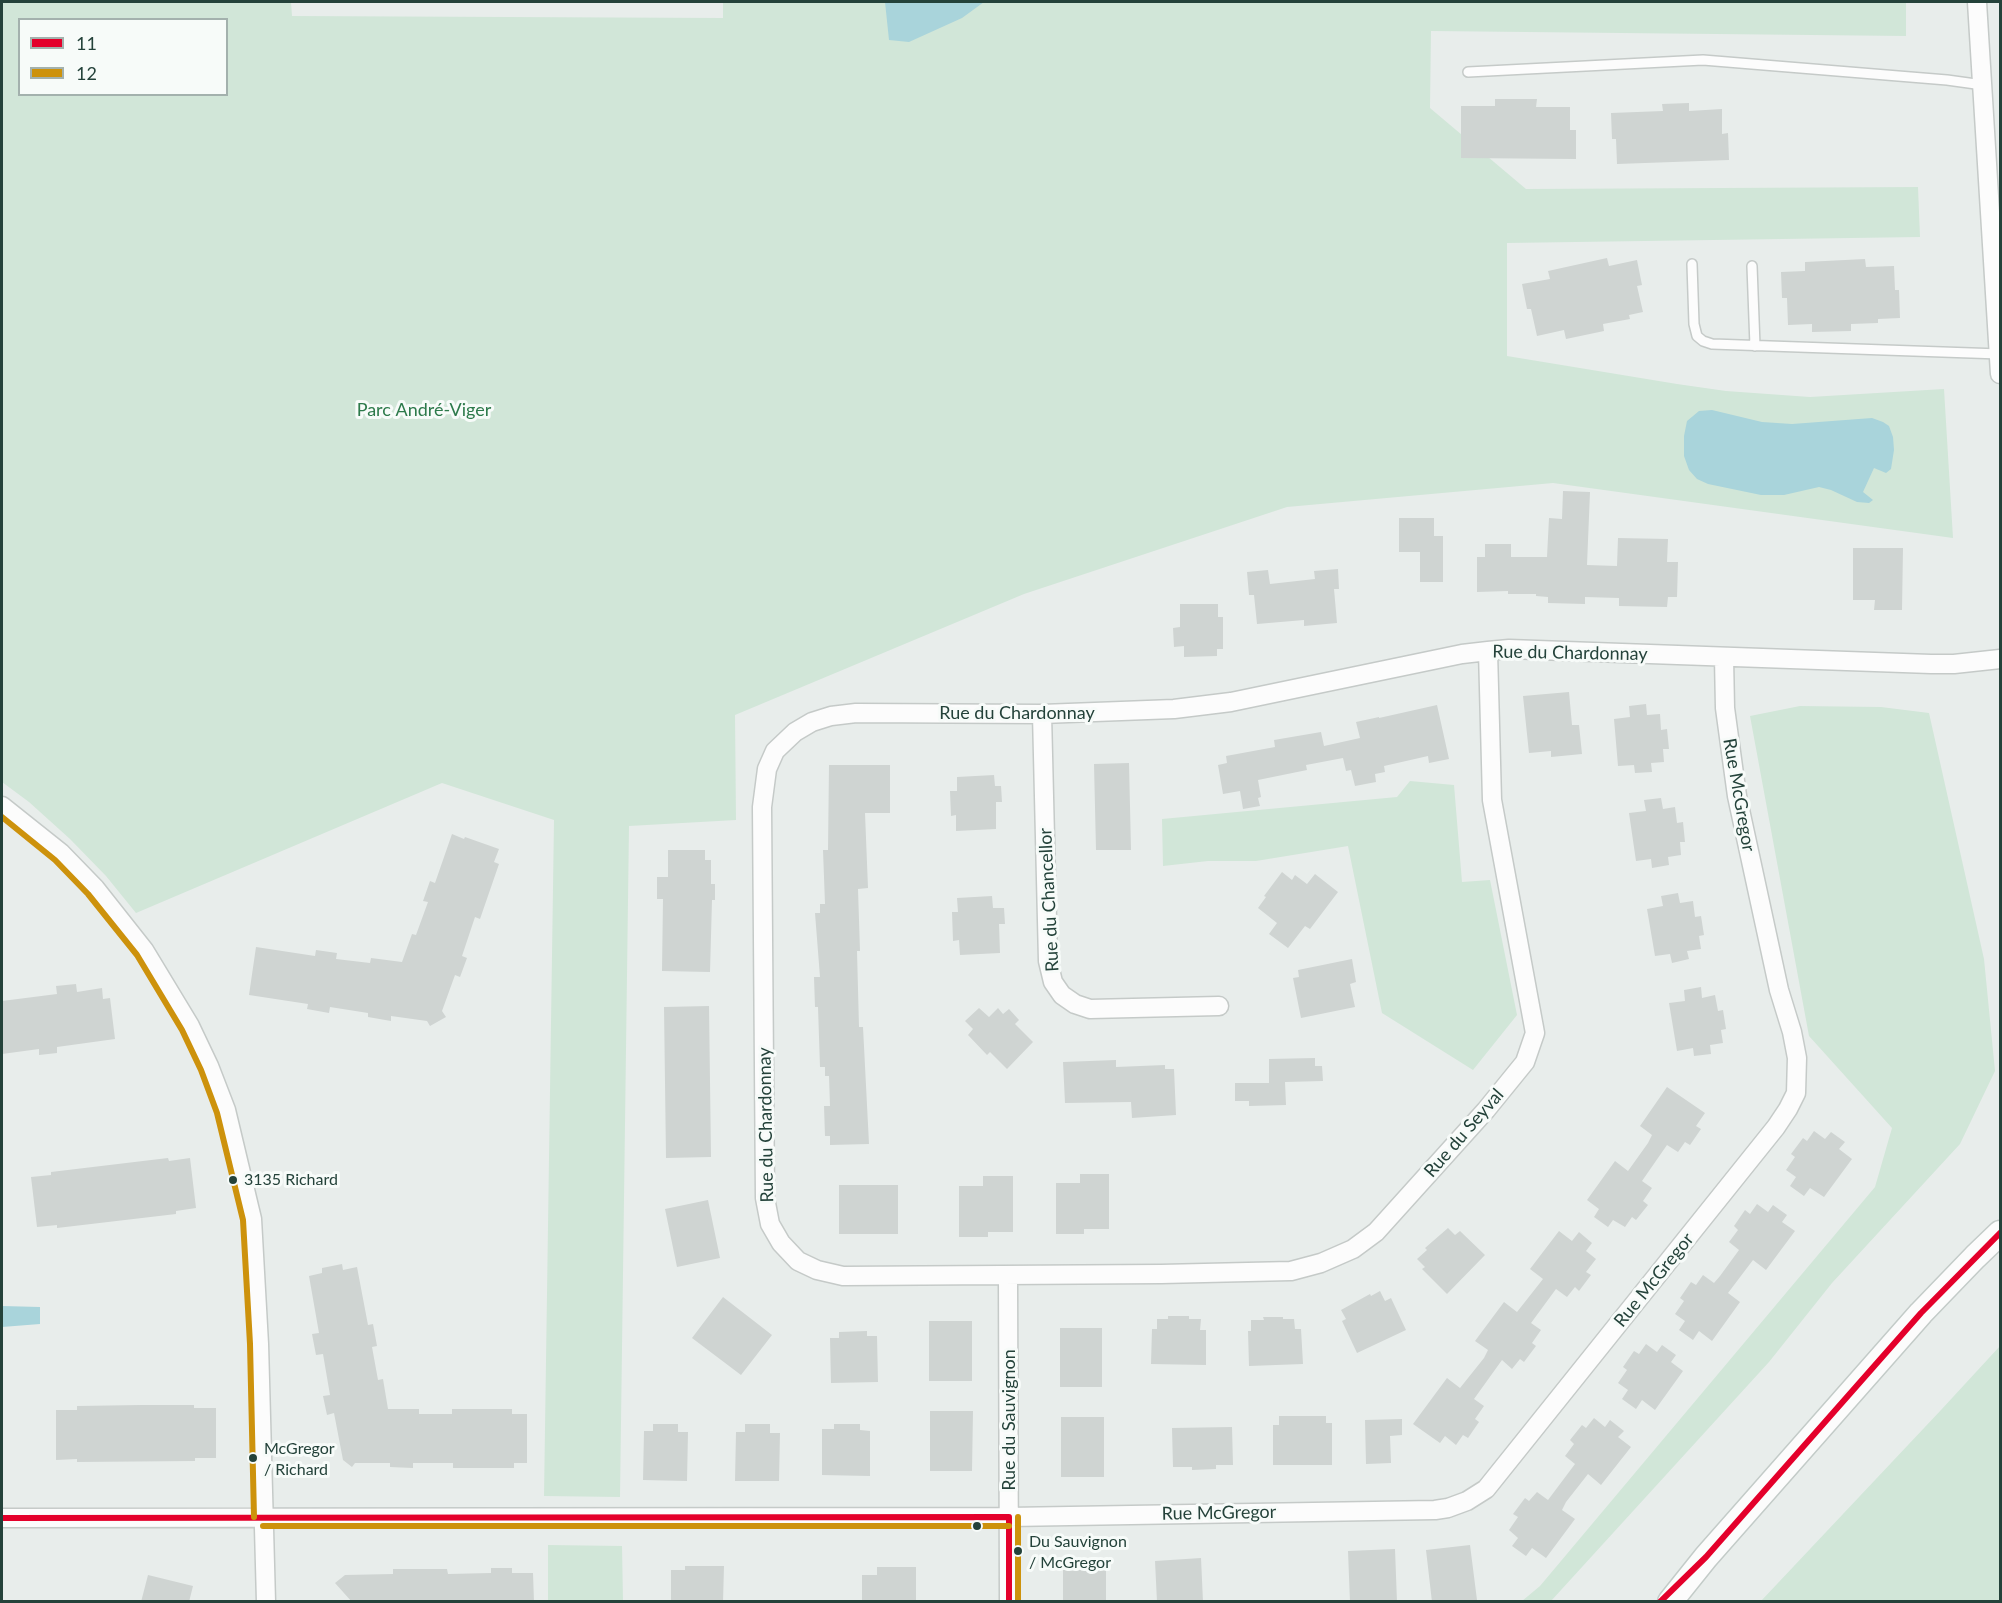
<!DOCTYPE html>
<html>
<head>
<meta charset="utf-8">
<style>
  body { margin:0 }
  #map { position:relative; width:2002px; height:1603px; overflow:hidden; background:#e8edeb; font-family:Lato,sans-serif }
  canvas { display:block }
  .frame { position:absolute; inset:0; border:3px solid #24423a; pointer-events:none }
  .legend { position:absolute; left:18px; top:18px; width:210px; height:78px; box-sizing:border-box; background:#f7fbf9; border:2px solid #a3b1ad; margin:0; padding:8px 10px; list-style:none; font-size:18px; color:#24423a }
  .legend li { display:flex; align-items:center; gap:12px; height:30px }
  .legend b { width:30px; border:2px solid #a3b1ad }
</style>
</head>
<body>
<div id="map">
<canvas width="2002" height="1603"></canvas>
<div class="frame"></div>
<ul class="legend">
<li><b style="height:8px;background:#e4002b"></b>11</li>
<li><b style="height:8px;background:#cd920c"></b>12</li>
</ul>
</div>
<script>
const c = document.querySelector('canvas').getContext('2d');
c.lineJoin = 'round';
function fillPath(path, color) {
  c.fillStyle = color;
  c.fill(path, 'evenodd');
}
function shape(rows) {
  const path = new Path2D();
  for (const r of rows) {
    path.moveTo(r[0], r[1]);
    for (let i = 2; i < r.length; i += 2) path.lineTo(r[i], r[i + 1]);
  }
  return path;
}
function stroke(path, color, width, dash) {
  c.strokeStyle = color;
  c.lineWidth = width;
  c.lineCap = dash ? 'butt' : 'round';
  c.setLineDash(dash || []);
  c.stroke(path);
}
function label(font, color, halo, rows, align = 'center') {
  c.font = font + ' Lato,sans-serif';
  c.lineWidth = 6;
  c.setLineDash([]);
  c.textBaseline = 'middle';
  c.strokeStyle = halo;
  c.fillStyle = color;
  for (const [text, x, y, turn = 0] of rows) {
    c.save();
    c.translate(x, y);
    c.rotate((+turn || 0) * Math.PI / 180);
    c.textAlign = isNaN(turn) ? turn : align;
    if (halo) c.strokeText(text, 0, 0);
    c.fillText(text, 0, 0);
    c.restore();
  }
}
fillPath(shape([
  [2,2,291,2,292,16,723,18,723,2,1906,2,1906,36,1431,31,1430,108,1526,189,1918,187,1920,237,1507,243,1507,356,1677,384,1726,391,1810,397,1944,389,1953,538,1553,483,1287,507,1024,594,735,715,736,820,629,826,620,1497,544,1496,554,820,442,783,136,913,106,876,70,839,29,802,2,782],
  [20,20,226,20,226,94,20,94],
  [1800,706,1881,707,1929,713,1984,959,1995,1071,1960,1144,1832,1283,1769,1362,1551,1601,1522,1601,1540,1586,1875,1187,1892,1128,1809,1036,1750,716],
  [1410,781,1454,785,1462,882,1490,880,1517,1015,1473,1070,1382,1013,1348,846,1256,861,1208,861,1163,866,1162,819,1397,797],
  [2000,1346,2000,1601,1761,1601,1941,1410],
  [548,1545,622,1546,623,1601,548,1601]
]), '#d1e6d8');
fillPath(shape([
  [885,2,984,2,962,18,909,42,889,40],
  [1712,410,1762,422,1792,424,1872,418,1883,422,1889,426,1893,437,1894,450,1891,469,1886,473,1874,468,1863,492,1873,500,1869,503,1857,502,1831,490,1819,487,1784,495,1761,495,1708,484,1697,479,1689,470,1684,456,1684,436,1687,421,1699,411],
  [2,1306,40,1307,40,1324,2,1327]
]), '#a9d4db');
fillPath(shape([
  [1495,99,1537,99,1536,107,1570,107,1570,130,1576,130,1576,159,1461,158,1461,106,1495,106],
  [1689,103,1689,111,1722,109,1722,134,1728,133,1729,160,1617,164,1616,139,1612,139,1611,113,1663,111,1662,104],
  [1607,258,1609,266,1637,260,1642,285,1637,286,1643,312,1629,315,1630,319,1603,324,1604,331,1566,339,1564,330,1537,336,1531,309,1527,309,1522,284,1550,279,1548,271],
  [1865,259,1866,267,1894,266,1895,290,1899,290,1900,318,1878,319,1878,323,1851,324,1851,331,1812,332,1812,324,1788,325,1787,298,1782,298,1781,272,1805,271,1805,262],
  [1563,491,1590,492,1587,565,1617,566,1618,538,1668,539,1667,562,1678,562,1677,597,1668,597,1667,607,1619,606,1619,598,1585,597,1585,604,1548,603,1548,597,1536,596,1536,594,1508,594,1508,591,1477,592,1477,557,1485,557,1485,544,1511,544,1511,557,1547,557,1549,518,1562,519],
  [1399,518,1434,518,1434,536,1443,536,1443,582,1420,582,1420,552,1399,552],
  [1853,548,1903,548,1902,610,1874,610,1875,600,1853,600],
  [1338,569,1339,589,1334,589,1337,623,1304,626,1304,620,1257,624,1254,595,1249,595,1247,572,1268,570,1270,584,1315,579,1314,571],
  [1180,604,1218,604,1218,617,1223,617,1223,649,1217,649,1217,656,1184,657,1184,646,1174,647,1173,628,1180,627],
  [1569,692,1572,725,1579,725,1582,754,1551,757,1551,751,1529,753,1523,696],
  [1646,704,1647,715,1660,714,1661,730,1667,729,1669,749,1663,749,1664,762,1651,763,1652,772,1635,773,1634,765,1618,766,1614,719,1630,717,1629,706],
  [1437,705,1449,759,1429,763,1428,756,1384,766,1385,772,1375,774,1376,782,1355,786,1351,770,1346,771,1343,758,1306,765,1307,770,1258,780,1261,797,1258,798,1260,806,1243,809,1240,791,1223,794,1218,765,1227,763,1226,756,1275,747,1274,740,1321,732,1324,746,1360,738,1356,722,1379,717,1379,718],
  [1129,763,1131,850,1096,850,1094,764],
  [829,765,890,765,890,813,865,813,868,888,858,889,860,951,857,951,859,1027,863,1027,869,1144,830,1145,830,1136,825,1136,824,1106,830,1106,829,1076,825,1076,825,1067,820,1067,818,1007,815,1007,814,977,820,977,815,913,820,913,820,904,825,904,823,850,828,850],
  [994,775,995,786,1001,786,1002,802,996,802,996,829,956,831,956,815,951,816,950,791,957,791,957,777],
  [1661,798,1663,809,1675,807,1677,823,1683,822,1685,842,1680,842,1681,855,1668,857,1669,865,1652,868,1651,859,1636,861,1629,813,1646,811,1644,800],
  [452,834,464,839,465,837,499,849,494,862,499,864,480,919,475,917,462,956,467,958,460,977,455,975,442,1011,446,1017,430,1026,427,1021,391,1016,391,1021,368,1017,368,1013,330,1007,329,1013,307,1009,308,1004,249,995,256,947,315,956,316,950,337,953,336,959,370,963,371,958,402,962,412,934,416,935,428,902,423,901,430,881,435,883],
  [668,850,705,850,705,860,711,860,711,884,715,884,715,900,712,900,710,972,662,971,663,899,657,899,657,877,668,877],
  [1282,872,1292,880,1295,875,1307,884,1315,874,1338,892,1310,929,1305,926,1288,948,1269,934,1277,923,1258,908,1266,897,1264,896],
  [1678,893,1680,903,1693,901,1695,917,1701,916,1704,935,1699,936,1701,949,1687,951,1689,959,1672,963,1670,954,1655,956,1647,909,1663,906,1661,896],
  [992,896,993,908,1004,908,1005,924,999,924,1000,953,960,955,959,940,953,941,952,912,958,912,957,898],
  [1352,959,1356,982,1350,984,1355,1007,1301,1018,1293,978,1299,977,1298,970],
  [76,984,77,992,102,988,103,999,110,998,115,1039,57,1047,57,1053,39,1055,39,1049,2,1054,2,1001,57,994,56,986],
  [1701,987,1702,998,1715,995,1718,1011,1723,1010,1726,1029,1721,1030,1723,1043,1710,1045,1711,1054,1694,1056,1693,1048,1677,1051,1669,1003,1685,1001,1684,990],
  [709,1006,711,1157,666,1158,664,1007],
  [979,1008,989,1017,998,1008,1003,1014,1009,1009,1019,1020,1015,1024,1033,1042,1007,1069,990,1052,987,1055,968,1035,973,1029,965,1021],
  [1315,1058,1315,1066,1322,1066,1323,1081,1285,1082,1286,1105,1249,1106,1249,1101,1235,1101,1235,1083,1269,1083,1269,1059],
  [1116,1060,1116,1067,1165,1065,1165,1069,1174,1069,1176,1115,1132,1118,1131,1102,1065,1103,1063,1062],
  [1667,1087,1705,1113,1696,1126,1701,1129,1690,1145,1685,1142,1678,1152,1667,1145,1642,1181,1652,1188,1643,1201,1648,1205,1636,1220,1632,1217,1625,1227,1613,1220,1608,1227,1594,1217,1599,1209,1587,1200,1615,1161,1628,1171,1648,1143,1652,1135,1640,1126],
  [1814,1131,1825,1139,1831,1132,1845,1142,1839,1149,1852,1159,1824,1197,1810,1188,1804,1196,1790,1186,1796,1177,1786,1170,1795,1157,1791,1154,1803,1138,1807,1141],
  [168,1158,169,1161,190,1158,196,1208,176,1211,176,1214,57,1228,57,1225,37,1227,31,1177,51,1175,51,1172],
  [1080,1174,1109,1174,1109,1229,1084,1229,1084,1234,1056,1234,1056,1183,1080,1183],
  [983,1176,1013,1176,1013,1232,988,1232,988,1237,959,1237,959,1186,983,1186],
  [839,1185,898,1185,898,1234,839,1234],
  [708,1200,720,1258,677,1267,665,1209],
  [1757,1204,1768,1212,1773,1205,1787,1215,1782,1222,1795,1231,1766,1270,1753,1260,1728,1293,1740,1302,1712,1341,1699,1331,1693,1340,1679,1330,1685,1321,1675,1314,1684,1301,1680,1298,1691,1282,1696,1285,1703,1275,1714,1283,1720,1276,1739,1250,1729,1242,1738,1230,1734,1226,1745,1210,1750,1214],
  [1448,1228,1455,1235,1460,1231,1485,1255,1447,1294,1422,1269,1425,1267,1417,1259,1427,1250,1425,1248],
  [1559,1231,1572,1241,1579,1232,1592,1243,1586,1251,1596,1259,1586,1272,1591,1275,1579,1291,1575,1287,1567,1297,1556,1289,1531,1323,1541,1330,1532,1343,1536,1346,1524,1362,1520,1359,1512,1369,1502,1360,1474,1399,1484,1406,1475,1419,1479,1422,1468,1438,1463,1435,1456,1445,1445,1436,1440,1443,1413,1424,1447,1378,1460,1388,1484,1358,1488,1350,1475,1341,1504,1302,1517,1312,1543,1279,1530,1269],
  [342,1264,343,1270,357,1267,368,1325,373,1324,377,1346,372,1347,378,1380,383,1379,388,1409,419,1409,419,1414,452,1414,452,1409,512,1409,512,1414,527,1414,527,1463,514,1463,514,1468,453,1468,453,1463,413,1463,413,1468,390,1467,390,1463,355,1463,352,1467,343,1460,334,1413,327,1415,323,1396,330,1395,323,1354,316,1355,312,1334,319,1333,309,1276,322,1273,322,1268],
  [1380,1291,1385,1301,1391,1298,1406,1330,1357,1353,1342,1321,1346,1319,1341,1310,1370,1294,1371,1296],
  [723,1297,772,1335,741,1375,692,1338],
  [1168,1316,1189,1316,1189,1319,1201,1319,1200,1330,1206,1330,1206,1365,1151,1364,1152,1329,1157,1329,1157,1319,1168,1319],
  [1263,1317,1283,1317,1283,1319,1294,1319,1295,1329,1301,1329,1303,1364,1249,1366,1248,1331,1251,1331,1251,1320,1264,1320],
  [929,1321,972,1321,972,1381,929,1381],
  [1060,1328,1102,1328,1102,1387,1060,1387],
  [867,1331,867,1336,877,1336,878,1382,831,1383,830,1338,839,1338,839,1332],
  [1646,1344,1657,1352,1662,1345,1676,1355,1671,1362,1683,1371,1655,1410,1642,1400,1636,1409,1622,1399,1628,1390,1618,1383,1627,1370,1623,1367,1634,1351,1639,1354],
  [141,1405,194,1405,194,1408,216,1408,216,1458,195,1458,195,1461,77,1462,77,1459,56,1460,56,1410,77,1410,77,1406],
  [930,1411,973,1411,972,1471,930,1471],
  [1279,1416,1326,1416,1326,1423,1332,1423,1332,1465,1273,1465,1273,1425,1279,1425],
  [1061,1417,1104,1417,1104,1477,1061,1477],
  [1594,1418,1605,1427,1610,1420,1624,1431,1618,1437,1631,1447,1601,1485,1588,1474,1566,1502,1562,1510,1575,1519,1546,1558,1532,1548,1526,1556,1512,1546,1518,1538,1509,1530,1518,1517,1513,1514,1525,1498,1529,1501,1537,1492,1548,1500,1575,1464,1565,1456,1574,1444,1570,1440,1582,1425,1586,1428],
  [1402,1419,1402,1435,1390,1436,1391,1463,1366,1464,1365,1420],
  [653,1424,678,1424,678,1432,688,1432,687,1481,643,1480,644,1431,653,1431],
  [745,1424,770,1424,770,1433,780,1433,779,1481,735,1481,736,1432,745,1432],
  [834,1424,860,1424,860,1430,870,1431,870,1476,822,1475,822,1429,834,1429],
  [1232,1427,1233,1465,1216,1465,1216,1469,1192,1470,1192,1467,1173,1467,1172,1428],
  [1470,1545,1477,1600,1432,1602,1426,1550],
  [1395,1549,1397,1602,1350,1602,1348,1551],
  [1201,1558,1203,1602,1157,1602,1155,1561],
  [685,1566,724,1566,723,1602,671,1602,671,1570,685,1570],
  [877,1567,916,1567,916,1602,862,1602,862,1575,877,1575],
  [491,1568,512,1568,512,1573,533,1573,534,1602,352,1602,335,1583,345,1575,393,1574,393,1569,447,1569,448,1574,491,1573],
  [1063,1570,1106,1570,1106,1602,1063,1602],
  [148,1575,193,1586,189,1602,141,1602]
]), '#cfd4d2');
const lane = shape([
  [1468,72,1703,60,1947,80,1983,85],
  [1692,264,1694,324,1697,336,1703,341,1712,344,2000,354],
  [1752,266,1755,346]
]);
const street = shape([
  [1977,2,2000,374],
  [1488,651,1492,800,1535,1033,1525,1062,1486,1110,1376,1232,1353,1249,1321,1263,1291,1271,1161,1274,843,1276,817,1270,798,1261,781,1243,770,1224,765,1198,762,807,767,769,775,751,795,732,812,722,831,716,856,713,1042,714,1174,709,1231,702,1462,654,1488,651,1509,649,1931,664,1954,664,2000,659],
  [1042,714,1048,961,1053,982,1062,995,1075,1004,1090,1009,1219,1006],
  [2,806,61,853,95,888,144,950,190,1026,209,1066,226,1110,252,1219,259,1344,266,1602],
  [1008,1275,1009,1602],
  [2,1518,1009,1517,1435,1510,1448,1508,1467,1501,1486,1489,1776,1127,1788,1109,1796,1093,1797,1058,1792,1032,1779,990,1737,796,1725,708,1724,658]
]);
const secondary = shape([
  [1670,1602,1706,1557,1921,1313,1975,1257,2000,1233]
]);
stroke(lane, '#c5cac8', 12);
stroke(street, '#c5cac8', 21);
stroke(secondary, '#c3cbc8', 27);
stroke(lane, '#fcfcfc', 9);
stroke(street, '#fcfcfc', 18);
stroke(secondary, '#fcfcfc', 24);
stroke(shape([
  [1009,1517,1009,1602],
  [2,1518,1009,1517],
  [1660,1602,1706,1557,1921,1313,2000,1233]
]), '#e4002b', 6);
stroke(shape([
  [2,817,55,860,88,894,137,955,182,1030,201,1070,217,1113,243,1220,250,1344,254,1517],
  [1018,1517,1018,1602],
  [263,1526,1009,1526]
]), '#cd920c', 6);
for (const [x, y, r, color] of [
  [233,1180,5,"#24423a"],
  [253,1458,5,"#24423a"],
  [977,1526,5,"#24423a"],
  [1018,1551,5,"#24423a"]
]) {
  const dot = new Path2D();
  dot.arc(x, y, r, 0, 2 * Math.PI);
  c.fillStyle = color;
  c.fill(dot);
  stroke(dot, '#f7fbf9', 2);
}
label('16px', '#24423a', '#f7fbf9', [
  ["3135 Richard",244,1180],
  ["McGregor",264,1449],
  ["/ Richard",264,1470],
  ["Du Sauvignon",1029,1542],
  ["/ McGregor",1029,1563]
], 'left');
label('18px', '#2d7a4b', '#f7fbf9', [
  ["Parc André-Viger",424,410]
]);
label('18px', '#24423a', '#f7fbf9', [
  ["Rue du Chardonnay",1570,653,1],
  ["Rue du Chardonnay",1017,713],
  ["Rue McGregor",1739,795,80],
  ["Rue du Chancellor",1049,900,-93],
  ["Rue du Chardonnay",766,1125,-91],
  ["Rue du Seyval",1464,1133,-49],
  ["Rue McGregor",1654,1280,-51],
  ["Rue du Sauvignon",1009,1420,-90],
  ["Rue McGregor",1219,1513,-1]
]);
</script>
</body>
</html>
